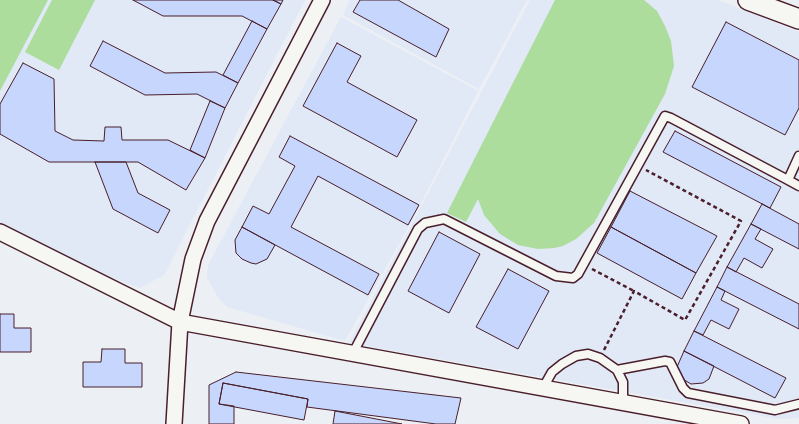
<!DOCTYPE html>
<html>
<head>
<meta charset="utf-8">
<style>
  body { margin:0 }
  canvas { display:block; background:#ecf0f4 }
</style>
</head>
<body>
<canvas width="799" height="424"></canvas>
<script>
const c = document.querySelector('canvas').getContext('2d');
c.lineJoin = 'round';
function fillPath(path, color) {
  c.fillStyle = color;
  c.fill(path, 'evenodd');
}
function shape(rows) {
  const path = new Path2D();
  for (const r of rows) {
    path.moveTo(r[0], r[1]);
    for (let i = 2; i < r.length; i += 2) path.lineTo(r[i], r[i + 1]);
  }
  return path;
}
function stroke(path, color, width, dash) {
  c.strokeStyle = color;
  c.lineWidth = width;
  c.lineCap = dash ? 'butt' : 'round';
  c.setLineDash(dash || []);
  c.stroke(path);
}
fillPath(shape([
  [0,0,305,0,164,275,140,288,79,265,0,224],
  [350,0,527,0,479,89,343,15],
  [530,0,718,0,799,32,799,418,779,419,349,343],
  [341,17,478,91,415,215,345,341,227,307,219,299,207,278,208,265]
]), '#e1e8f6');
fillPath(shape([
  [0,0,48,0,0,91],
  [52,0,95,0,59,70,25,52],
  [555,0,644,0,657,11,665,26,671,41,674,66,665,94,594,223,576,239,563,246,554,248,538,249,518,245,500,234,484,215,478,199,466,222,447,213]
]), '#acdd9d');
const building = shape([
  [133,0,273,0,281,4,267,29,242,16,163,16,133,0],
  [273,0,283,0,281,4,273,0],
  [360,0,398,0,449,29,436,57,353,12,360,0],
  [252,21,267,29,238,83,223,75,252,21],
  [726,22,799,60,799,108,785,135,692,87,726,22],
  [103,41,165,73,216,72,238,83,225,108,197,94,145,95,90,66,103,41],
  [337,43,361,56,347,82,417,120,397,157,303,106,337,43],
  [23,63,54,79,55,131,73,140,104,141,105,127,121,127,122,140,168,140,205,158,186,190,138,162,49,162,0,134,0,104,23,63],
  [210,101,225,108,205,158,190,150,210,101],
  [675,131,781,187,770,208,663,152,675,131],
  [290,136,419,205,408,225,318,176,291,227,379,274,368,295,242,227,253,206,269,214,295,166,279,157,290,136],
  [95,162,126,162,138,193,170,210,158,233,113,209,95,162],
  [630,191,717,236,696,273,611,227,630,191],
  [762,204,799,224,799,249,751,224,762,204],
  [751,224,761,229,755,239,773,249,762,268,744,258,736,272,727,267,751,224],
  [242,227,275,245,267,259,256,264,251,263,242,259,236,253,235,240,242,227],
  [611,227,696,273,682,299,597,253,611,227],
  [439,232,480,254,449,313,408,291,439,232],
  [727,267,799,304,799,329,717,287,727,267],
  [508,269,549,291,518,349,476,327,508,269],
  [717,287,725,291,721,300,739,309,729,329,711,320,703,335,694,331,717,287],
  [0,314,14,314,14,328,31,328,31,352,0,352,0,314],
  [694,331,786,378,775,398,684,351,694,331],
  [102,349,125,349,125,363,142,363,142,387,83,387,83,362,101,362,102,349],
  [684,351,714,366,709,379,703,383,691,384,681,378,677,367,684,351],
  [236,372,461,398,455,424,436,424,307,407,308,399,223,383,219,404,234,406,234,424,209,424,209,385,236,372],
  [223,383,308,399,304,420,219,404,223,383],
  [335,411,402,424,333,424,335,411]
]);
fillPath(building, '#c6d6fc');
stroke(building, '#4a1f2b', 1);
const service = shape([
  [799,156,788,180,799,186],
  [353,353,418,229,425,223,444,219,556,276,573,278,578,274,665,116,671,118,788,180],
  [617,370,665,361,670,362,683,388,688,393,775,410,799,404],
  [543,388,552,372,562,364,576,356,588,354,600,358,617,370,623,382,623,402]
]);
const minor = shape([
  [0,232,180,322,741,424],
  [174,424,180,322,193,259,207,221,322,0]
]);
const tertiary = shape([
  [748,0,799,19]
]);
stroke(service, '#4a1f2b', 11);
stroke(minor, '#4a1f2b', 18);
stroke(tertiary, '#4a1f2b', 22);
stroke(shape([
  [592,269,634,291],
  [604,350,634,291,685,320,741,221,646,170]
]), '#4a1f2b', 2.5, [4, 3]);
stroke(service, '#f6f6f2', 8);
stroke(minor, '#f6f6f2', 15);
stroke(tertiary, '#f6f6f2', 19);
</script>
</body>
</html>
